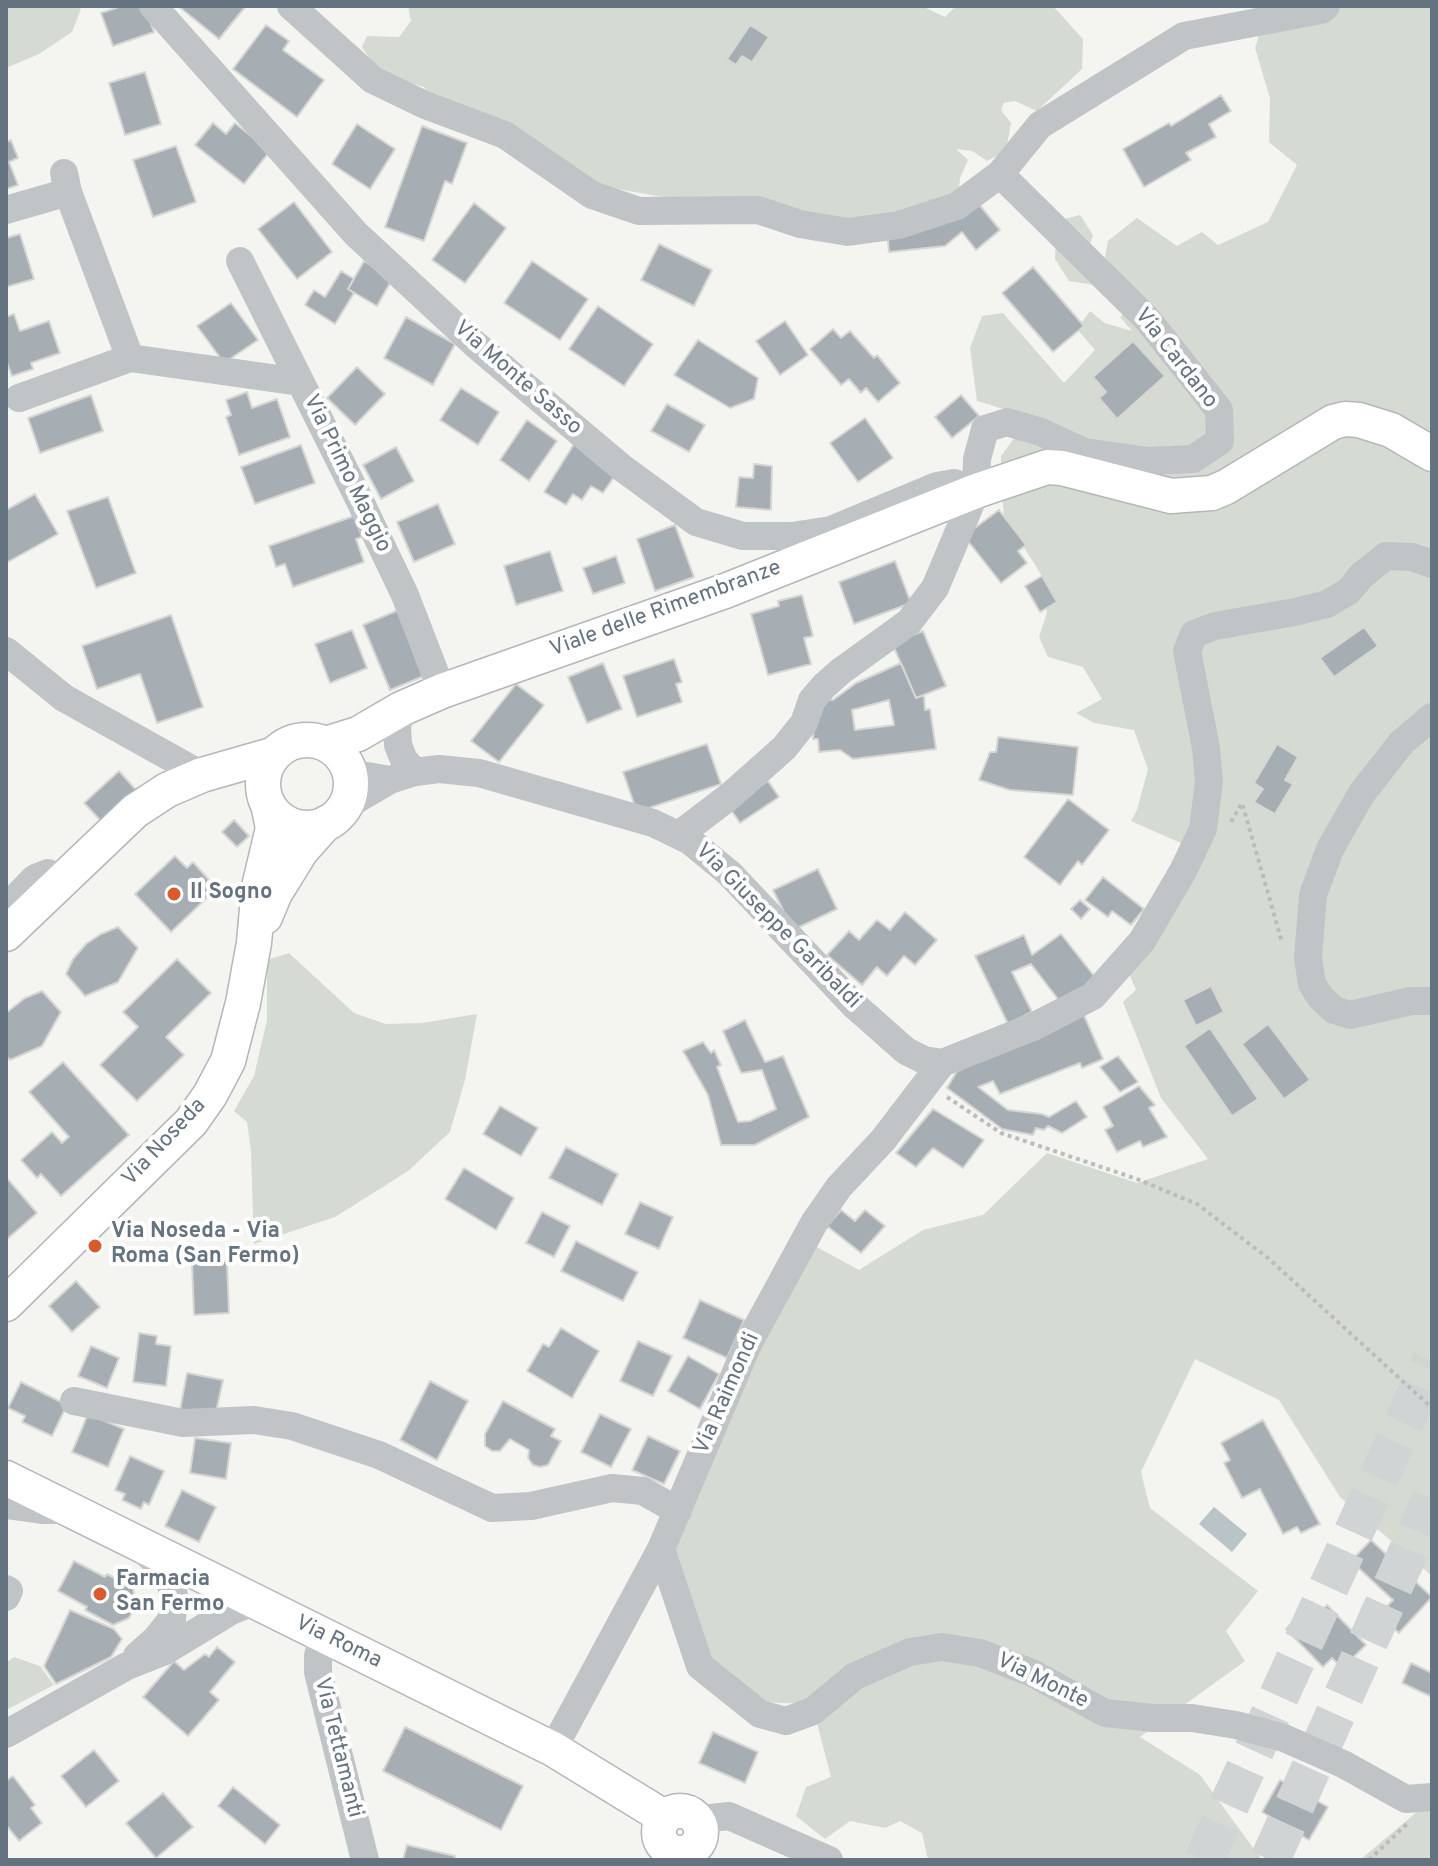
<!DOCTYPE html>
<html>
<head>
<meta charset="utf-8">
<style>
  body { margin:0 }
  #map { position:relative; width:1438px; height:1866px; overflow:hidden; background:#f4f4f1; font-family:Overpass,sans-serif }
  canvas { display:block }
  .frame { position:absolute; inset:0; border:8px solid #657380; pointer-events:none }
</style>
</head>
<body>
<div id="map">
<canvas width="1438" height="1866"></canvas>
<div class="frame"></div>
</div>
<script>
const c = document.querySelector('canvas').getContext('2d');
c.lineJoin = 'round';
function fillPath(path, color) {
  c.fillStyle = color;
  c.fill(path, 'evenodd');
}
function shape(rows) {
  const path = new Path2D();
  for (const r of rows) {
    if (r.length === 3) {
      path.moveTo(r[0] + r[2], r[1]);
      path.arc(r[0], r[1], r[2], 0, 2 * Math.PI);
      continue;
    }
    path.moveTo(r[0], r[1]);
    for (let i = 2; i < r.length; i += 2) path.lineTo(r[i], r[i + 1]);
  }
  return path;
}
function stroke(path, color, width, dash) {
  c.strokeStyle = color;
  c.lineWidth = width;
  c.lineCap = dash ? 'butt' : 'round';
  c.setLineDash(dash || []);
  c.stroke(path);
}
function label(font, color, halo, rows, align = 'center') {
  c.font = font + ' Overpass,sans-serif';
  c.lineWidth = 8;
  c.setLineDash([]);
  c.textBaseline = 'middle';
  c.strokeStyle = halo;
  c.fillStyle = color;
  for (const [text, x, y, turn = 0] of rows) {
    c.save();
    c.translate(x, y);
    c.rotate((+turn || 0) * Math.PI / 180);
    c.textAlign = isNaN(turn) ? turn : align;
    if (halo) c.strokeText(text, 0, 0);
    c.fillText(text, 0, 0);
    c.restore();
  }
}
fillPath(shape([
  [6,6,78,6,81,9,72,32,39,54,6,68],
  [408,6,922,6,945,17,956,6,1053,6,1083,39,1082,69,1037,111,1015,101,1004,103,1001,110,1011,123,1006,151,987,161,972,151,956,149,968,160,960,178,958,197,899,222,787,228,690,202,585,183,432,98,424,87,380,74,362,47,367,36,399,37,411,21],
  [1265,6,1430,6,1432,9,1432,1576,1340,1497,1279,1400,1195,1359,1141,1472,1150,1508,1258,1591,1226,1631,1245,1661,1140,1737,1200,1775,1262,1860,928,1860,922,1833,900,1821,885,1828,850,1821,825,1839,796,1816,806,1787,831,1777,812,1704,758,1702,702,1651,673,1554,726,1396,813,1245,859,1270,923,1230,983,1215,1047,1153,1137,1183,1208,1159,1161,1098,1123,1002,1136,990,1128,971,1183,844,1131,821,1137,810,1148,769,1134,730,1094,723,1076,713,1102,699,1083,667,1048,657,1039,637,1047,613,1042,576,1004,516,1001,481,1001,456,1030,417,977,401,970,348,982,316,1003,313,1064,383,1095,350,1077,329,1090,311,1105,323,1132,331,1120,317,1139,305,1139,292,1069,281,1055,259,1057,221,1080,215,1093,235,1088,251,1105,258,1108,241,1137,218,1177,246,1202,232,1218,245,1268,222,1297,165,1269,142,1270,98,1255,48,1265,16],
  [289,953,354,1013,386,1024,422,1023,477,1014,465,1080,450,1132,408,1171,335,1217,254,1244,251,1151,247,1122,234,1111,254,1076,267,1020,267,960],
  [14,1657,40,1666,54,1685,6,1710,6,1663],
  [1432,1799,1432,1860,1360,1860]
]), '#d5dbd2');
fillPath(shape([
  [1214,1507,1247,1534,1232,1552,1199,1524]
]), '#bac3c8');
const building = shape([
  [122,6,144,6,154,32,113,46,101,13,122,6],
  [178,6,246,6,219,39,178,6],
  [266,25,289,41,283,50,324,80,297,117,233,69,266,25],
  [750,25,769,37,752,62,742,56,736,65,727,59,750,25],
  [145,72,161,124,125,135,109,83,145,72],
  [1221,95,1231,111,1209,124,1216,137,1186,153,1191,160,1144,187,1123,149,1169,123,1171,126,1221,95],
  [213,123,226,134,235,123,270,151,244,184,195,145,213,123],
  [357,124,395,149,370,189,332,164,357,124],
  [422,126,467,143,452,184,445,181,424,241,385,227,422,126],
  [11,140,18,158,9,162,18,185,6,189,6,142,11,140],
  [176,146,196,202,153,217,133,160,176,146],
  [294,202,332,252,297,279,258,229,294,202],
  [474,203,506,228,465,283,432,260,474,203],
  [978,203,1000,230,976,250,962,232,945,246,889,252,887,231,978,203],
  [20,234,34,279,6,287,6,238,20,234],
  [659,244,712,270,694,306,641,280,659,244],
  [364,261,393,278,377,306,348,289,364,261],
  [532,261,588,299,560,340,504,303,532,261],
  [1033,267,1084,326,1053,352,1002,293,1033,267],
  [341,271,354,279,348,289,354,293,335,324,305,305,314,290,325,297,341,271],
  [231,303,258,340,224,363,197,326,231,303],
  [598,306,653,344,624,386,569,349,598,306],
  [14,314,20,331,49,321,60,353,31,363,33,369,12,376,6,360,6,317,14,314],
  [406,317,455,344,433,385,384,358,406,317],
  [785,321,808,355,780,375,756,341,785,321],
  [833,329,841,338,850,331,874,358,877,355,900,383,878,402,866,388,861,393,849,379,841,385,810,349,833,329],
  [698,340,758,378,754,399,730,408,674,375,698,340],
  [1133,341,1165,376,1117,419,1099,398,1106,392,1093,377,1133,341],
  [357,367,385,394,355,425,327,398,357,367],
  [461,388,499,412,478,445,440,420,461,388],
  [247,392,252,408,277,399,290,437,239,455,226,417,231,415,226,400,247,392],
  [91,395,103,431,40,453,28,418,91,395],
  [961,395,979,416,952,438,935,417,961,395],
  [667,404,705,425,689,452,651,431,667,404],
  [865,418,893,458,858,482,830,443,865,418],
  [527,420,557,441,529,481,500,460,527,420],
  [574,444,616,474,603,493,591,486,582,500,573,494,566,505,544,492,574,444],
  [301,445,315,483,255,504,241,467,301,445],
  [396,447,414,481,381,499,363,465,396,447],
  [754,464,772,466,771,510,736,507,739,477,753,478,754,464],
  [35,494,58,534,6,563,6,510,35,494],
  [108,497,136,573,96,588,67,511,108,497],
  [438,504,455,544,414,562,397,522,438,504],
  [999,510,1026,545,1018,551,1027,563,1001,583,964,536,999,510],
  [354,516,362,537,356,539,364,562,293,587,285,564,276,567,269,546,354,516],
  [675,525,694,577,655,591,637,539,675,525],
  [550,551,563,591,516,605,504,566,550,551],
  [616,556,625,583,593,594,583,568,616,556],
  [895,561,911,603,854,624,839,582,895,561],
  [1042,576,1057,602,1040,612,1025,586,1042,576],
  [802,595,813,636,804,638,811,664,768,675,751,614,779,606,778,601,802,595],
  [401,609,429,674,390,690,363,625,401,609],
  [171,615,203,707,157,723,140,674,97,689,82,646,171,615],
  [1364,627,1378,646,1334,677,1320,658,1364,627],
  [352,630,367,668,330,683,315,644,352,630],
  [923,631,946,686,916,698,892,643,923,631],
  [674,659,682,682,676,684,682,702,637,717,623,676,674,659],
  [603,663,622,709,587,723,568,677,603,663],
  [901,663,916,698,924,695,925,710,930,709,936,749,853,759,840,750,819,752,818,739,813,739,816,700,833,700,856,683,901,663],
  [889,700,894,725,855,730,852,710,889,700],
  [516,684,544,705,499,762,471,741,516,684],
  [998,737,1078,747,1073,795,1010,790,979,780,990,752,996,752,998,737],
  [707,744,721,784,637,812,623,772,707,744],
  [1277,744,1298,757,1285,780,1293,784,1275,814,1254,802,1263,789,1254,783,1277,744],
  [119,771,136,790,101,821,84,803,119,771],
  [768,781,779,797,740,823,729,807,768,781],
  [1068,799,1109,830,1082,865,1078,861,1060,885,1024,857,1068,799],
  [234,820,249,836,237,847,222,832,234,820],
  [175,856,187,868,193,862,209,880,204,885,212,893,171,932,135,894,175,856],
  [818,869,837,909,793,930,773,890,818,869],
  [1103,877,1144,909,1131,925,1112,911,1108,917,1085,900,1103,877],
  [1080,900,1090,909,1081,919,1071,909,1080,900],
  [905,912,937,940,915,965,904,956,887,976,877,967,862,985,827,955,849,931,859,940,877,920,890,930,905,912],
  [118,927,138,948,118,982,85,996,66,974,73,959,86,944,101,934,118,927],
  [1061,934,1098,981,1064,1007,1031,964,1012,972,1032,1012,1008,1024,975,956,1024,935,1032,955,1061,934],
  [177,959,211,993,166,1037,184,1055,137,1101,100,1065,138,1027,123,1012,177,959],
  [1211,986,1224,1012,1196,1026,1183,1000,1211,986],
  [42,991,61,1012,42,1046,10,1060,6,1056,6,1013,25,998,42,991],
  [1084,1015,1103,1059,1082,1068,1080,1063,1000,1094,993,1081,978,1087,1008,1110,1042,1114,1049,1117,1076,1101,1087,1117,1062,1133,1048,1126,1044,1130,1036,1128,1033,1135,1002,1129,947,1088,957,1071,1084,1015],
  [745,1020,765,1062,783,1056,809,1117,755,1145,721,1145,708,1095,683,1051,703,1042,711,1053,714,1050,721,1065,717,1067,738,1122,750,1121,776,1109,762,1070,741,1073,723,1031,745,1020],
  [1268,1024,1310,1080,1284,1099,1242,1044,1268,1024],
  [1210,1028,1258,1099,1232,1116,1184,1046,1210,1028],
  [1118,1056,1138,1082,1120,1092,1100,1067,1118,1056],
  [63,1062,129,1135,61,1196,41,1174,37,1178,21,1160,52,1132,62,1143,69,1137,29,1092,63,1062],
  [1139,1086,1155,1105,1149,1108,1167,1137,1143,1147,1140,1141,1117,1152,1105,1130,1113,1126,1103,1107,1139,1086],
  [500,1106,538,1128,521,1156,483,1134,500,1106],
  [933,1109,984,1140,963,1168,933,1148,916,1167,896,1153,933,1109],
  [566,1147,618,1174,602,1205,549,1178,566,1147],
  [464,1168,514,1198,496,1230,445,1199,464,1168],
  [6,1177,37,1213,6,1240,6,1177],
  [640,1202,673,1217,659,1249,625,1234,640,1202],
  [841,1210,855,1221,865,1210,885,1226,861,1253,827,1226,841,1210],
  [542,1212,570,1226,554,1257,526,1243,542,1212],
  [576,1241,638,1272,623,1301,561,1271,576,1241],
  [227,1261,229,1313,194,1315,192,1263,227,1261],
  [76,1281,100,1307,72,1332,49,1306,76,1281],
  [700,1300,744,1320,727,1358,683,1338,700,1300],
  [561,1328,599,1351,572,1398,527,1371,543,1344,549,1347,561,1328],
  [139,1333,157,1336,156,1344,171,1346,166,1386,133,1382,139,1333],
  [638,1341,672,1356,653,1396,620,1381,638,1341],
  [91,1346,119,1358,107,1388,78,1376,91,1346],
  [688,1356,719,1374,700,1409,668,1391,688,1356],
  [187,1373,223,1380,215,1417,180,1410,187,1373],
  [430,1381,468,1401,437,1460,400,1440,430,1381],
  [21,1382,67,1405,52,1436,22,1422,25,1416,8,1408,21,1382],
  [503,1401,555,1429,551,1436,561,1441,548,1465,540,1467,533,1465,528,1458,529,1450,510,1439,500,1451,492,1451,485,1446,485,1434,503,1401],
  [88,1414,124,1429,108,1467,72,1452,88,1414],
  [600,1414,631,1429,611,1467,581,1452,600,1414],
  [1263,1420,1320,1524,1301,1533,1297,1527,1283,1534,1260,1489,1242,1498,1224,1463,1230,1460,1221,1443,1263,1420],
  [648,1436,680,1451,664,1484,632,1470,648,1436],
  [195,1438,231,1443,226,1479,190,1473,195,1438],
  [130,1456,164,1471,149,1505,144,1502,141,1509,122,1500,125,1494,115,1490,130,1456],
  [182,1490,216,1507,199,1542,165,1526,182,1490],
  [1371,1540,1432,1597,1399,1633,1379,1615,1393,1600,1351,1561,1371,1540],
  [74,1561,105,1577,107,1574,133,1588,136,1605,129,1618,113,1625,85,1610,87,1607,58,1591,74,1561],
  [1312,1602,1321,1611,1327,1605,1366,1645,1342,1668,1332,1658,1323,1667,1286,1629,1312,1602],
  [70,1610,114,1629,122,1639,111,1657,56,1684,44,1666,70,1610],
  [217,1647,235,1662,210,1692,219,1700,188,1736,143,1697,174,1661,184,1670,205,1654,209,1657,217,1647],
  [1411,1663,1432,1673,1432,1697,1402,1683,1411,1663],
  [405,1727,523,1786,501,1830,383,1771,405,1727],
  [713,1732,758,1752,745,1783,699,1763,713,1732],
  [94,1750,119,1781,86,1807,61,1776,94,1750],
  [13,1776,35,1805,31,1808,42,1823,19,1841,6,1825,6,1781,13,1776],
  [1280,1780,1328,1807,1309,1840,1262,1812,1280,1780],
  [233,1787,280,1825,265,1844,218,1806,233,1787],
  [163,1793,193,1827,156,1858,126,1823,163,1793],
  [407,1845,455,1856,454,1860,403,1860,407,1845]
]);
fillPath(building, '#a7aeb3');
stroke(building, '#d6d6d4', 2);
stroke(shape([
  [1204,1860,1432,1361],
  [1270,1860,1432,1499]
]), '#d0d4d5', 40, [40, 20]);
const major = shape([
  [307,784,44],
  [326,744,358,734,401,709,442,691,725,591,976,491,1047,467,1062,468,1171,496,1212,493,1226,487,1333,422,1345,419,1359,420,1391,430,1432,454],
  [265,917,275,893,301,851,326,823],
  [6,934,135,811,167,790,202,775,275,754],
  [6,1304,191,1122,210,1095,228,1061,243,1003,254,943,259,887,273,828,268,804],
  [6,1478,553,1749,664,1817],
  [680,1832,21]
]);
stroke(major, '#b3b7ba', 37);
stroke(shape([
  [1231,822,1242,803,1282,942],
  [947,1097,1001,1133,1137,1179,1197,1204,1268,1258,1432,1408],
  [1369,1860,1408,1823]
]), '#babcbe', 4, [4, 4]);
stroke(shape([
  [153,6,356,234,476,345,621,467,696,522,743,536,792,536,831,530,937,486,954,483,976,491],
  [291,6,373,80,425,105,505,135,592,195,639,211,758,210,800,224,848,232,899,225,957,206,1000,174],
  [64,173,68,192,130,358,300,382],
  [6,210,68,192],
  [240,261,360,501,405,595,442,691],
  [19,398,130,358],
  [6,651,64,698,202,775],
  [401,709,397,727,398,745,404,760,415,772],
  [1432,717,1402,742,1362,793,1330,849,1313,895,1308,958,1312,984,1321,998,1334,1010,1350,1015,1411,1001,1432,1001],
  [350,773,390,780],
  [344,807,390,780,415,772,439,769,479,773,653,823,690,841,729,873,855,1006,906,1051,924,1060,942,1063,1033,1027,1093,996,1142,941,1183,871,1203,829,1209,782,1206,748,1187,651,1194,634,1215,626,1295,612,1327,604,1349,591,1361,576,1386,556,1412,557,1432,564],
  [680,834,730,796,784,748,804,723,812,700,824,686,841,671,909,622,935,588,976,491,977,459,985,429,1007,422,1041,432,1084,452,1149,461,1193,459,1220,441,1219,410,1147,319,1000,174,1040,125,1184,36,1321,10,1326,6],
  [6,908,35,878,48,873,64,878],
  [74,1401,183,1423,254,1420,292,1426,379,1455,492,1508,531,1506,612,1488,643,1491,678,1511],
  [6,1505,42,1510,65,1510],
  [661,1549,700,1666,760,1714,786,1721,813,1711,855,1676,910,1652,942,1647,980,1653,1032,1673,1105,1713,1153,1718,1192,1718,1236,1725,1284,1738,1343,1764,1406,1799,1432,1797],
  [6,1589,9,1591,6,1597],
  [323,1636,318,1656,318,1672,365,1860],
  [137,1656,156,1639,172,1619,174,1595,166,1571,144,1551],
  [6,1734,127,1666,165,1651,231,1611,253,1602],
  [553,1749,661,1549,748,1344,814,1223,839,1187,883,1140,942,1063],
  [700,1823,711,1818,729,1816,829,1860]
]), '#c0c4c7', 28);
stroke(major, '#fff', 34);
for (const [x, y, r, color] of [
  [174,894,8,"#d75b2e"],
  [95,1246,8,"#d75b2e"],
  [100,1594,8,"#d75b2e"]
]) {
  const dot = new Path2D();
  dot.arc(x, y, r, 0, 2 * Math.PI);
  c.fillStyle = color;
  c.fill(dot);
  stroke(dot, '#fff', 3);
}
label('22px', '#657380', '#fff', [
  ["Via Cardano",1175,359,52],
  ["Via Monte Sasso",517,379,41],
  ["Via Primo Maggio",346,474,64],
  ["Viale delle Rimembranze",666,610,-20],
  ["Via Giuseppe Garibaldi",777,927,45],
  ["Via Noseda",165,1143,-47],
  ["Via Raimondi",728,1394,-66],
  ["Via Roma",338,1643,26],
  ["Via Monte",1042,1682,26],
  ["Via Tettamanti",337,1748,76]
]);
label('bold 22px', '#657380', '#fff', [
  ["Il Sogno",190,894],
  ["Via Noseda - Via",111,1233],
  ["Roma (San Fermo)",111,1258],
  ["Farmacia",116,1581],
  ["San Fermo",116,1606]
], 'left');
</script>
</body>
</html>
